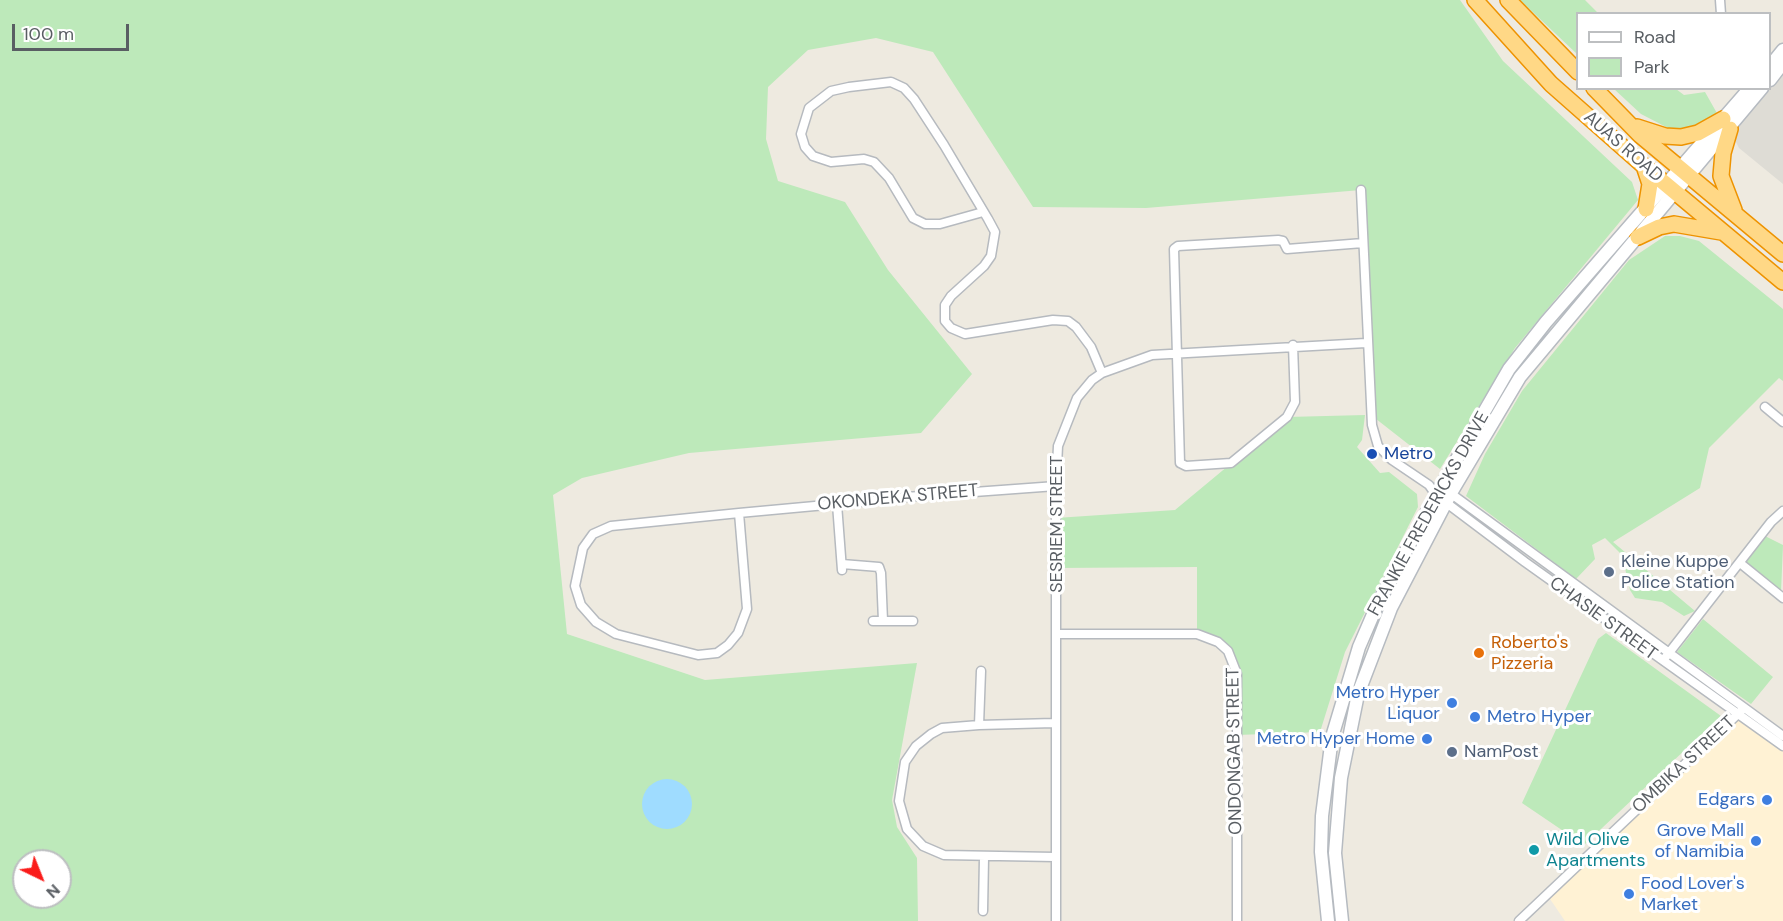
<!DOCTYPE html>
<html>
<head>
<meta charset="utf-8">
<style>
  body { margin:0 }
  #map { position:relative; width:1783px; height:921px; overflow:hidden; background:#eeeae0; font-family:"DM Sans",sans-serif }
  canvas { display:block }
  .legend { position:absolute; left:1576px; top:12px; width:195px; height:78px; box-sizing:border-box; background:#fff; border:2px solid #bdbfc1; margin:0; padding:8px 10px; list-style:none; font-size:18px; color:#595e63 }
  .legend li { display:flex; align-items:center; gap:12px; height:30px }
  .legend b { width:30px; border:2px solid #bdbfc1 }
  .north { position:absolute; left:12px; top:849px; width:60px; height:60px; box-sizing:border-box; background:#fff; border:2px solid #bdbfc1; border-radius:50%; rotate:137deg; font-size:16px; font-weight:700; line-height:24px; text-align:center; color:#595e63 }
  .north::after { content:''; display:block; margin:auto; width:21px; height:27px; background:#fa1c1a; clip-path:polygon(50% 0,100% 100%,50% 72%,0 100%) }
  .scale { position:absolute; left:12px; top:24px; width:117px; height:27px; box-sizing:border-box; border:3px solid #595e63; border-top:0; padding-left:8px; font-size:18px; line-height:21px; white-space:nowrap; color:#595e63; -webkit-text-stroke:4px #fff; paint-order:stroke }
</style>
</head>
<body>
<div id="map">
<canvas width="1783" height="921"></canvas>
<ul class="legend">
<li><b style="height:8px;background:#fff"></b>Road</li>
<li><b style="height:16px;background:#bde9ba"></b>Park</li>
</ul>
<div class="north">N</div>
<div class="scale">100 m</div>
</div>
<script>
const c = document.querySelector('canvas').getContext('2d');
c.lineJoin = 'round';
function fillPath(path, color) {
  c.fillStyle = color;
  c.fill(path, 'evenodd');
}
function shape(rows) {
  const path = new Path2D();
  for (const r of rows) {
    if (r.length === 3) {
      path.moveTo(r[0] + r[2], r[1]);
      path.arc(r[0], r[1], r[2], 0, 2 * Math.PI);
      continue;
    }
    path.moveTo(r[0], r[1]);
    for (let i = 2; i < r.length; i += 2) path.lineTo(r[i], r[i + 1]);
  }
  return path;
}
function stroke(path, color, width, dash) {
  c.strokeStyle = color;
  c.lineWidth = width;
  c.lineCap = dash ? 'butt' : 'round';
  c.setLineDash(dash || []);
  c.stroke(path);
}
function label(font, color, halo, rows, align = 'center') {
  c.font = font + ' "DM Sans",sans-serif';
  c.lineWidth = 6;
  c.setLineDash([]);
  c.textBaseline = 'middle';
  c.strokeStyle = halo;
  c.fillStyle = color;
  for (const [text, x, y, turn = 0] of rows) {
    c.save();
    c.translate(x, y);
    c.rotate((+turn || 0) * Math.PI / 180);
    c.textAlign = isNaN(turn) ? turn : align;
    if (halo) c.strokeText(text, 0, 0);
    c.fillText(text, 0, 0);
    c.restore();
  }
}
fillPath(shape([
  [1738,714,1783,746,1783,921,1565,921,1548,896]
]), '#fff2d4');
fillPath(shape([
  [1783,63,1783,184,1739,148,1730,130,1763,89,1770,88,1770,80]
]), '#dedcd5');
fillPath(shape([
  [0,0,1460,0,1503,61,1632,182,1638,200,1515,348,1440,469,1371,415,1361,190,1146,208,1033,207,933,52,876,38,808,50,768,87,766,139,778,181,845,202,888,270,972,374,921,433,689,453,582,478,553,495,567,634,705,680,917,663,892,800,897,827,917,858,918,921,0,921],
  [24,861,60,861,60,897,24,897],
  [1520,0,1585,0,1598,13,1578,14,1577,54],
  [1614,89,1676,89,1684,95,1705,92,1718,115,1690,128,1670,129,1641,114],
  [1665,236,1680,236,1699,241,1783,309,1783,381,1779,378,1709,448,1700,488,1613,542,1695,611,1684,616,1662,602,1635,598,1630,590,1622,555,1605,538,1592,545,1595,559,1576,579,1466,496,1485,454,1522,391,1629,260],
  [1365,415,1362,440,1357,447,1380,473,1389,472,1417,494,1418,507,1345,652,1320,732,1237,735,1237,674,1228,651,1197,634,1197,567,1056,568,1056,518,1175,510,1287,417],
  [1765,536,1783,545,1781,592,1746,562],
  [1703,619,1773,677,1751,704,1677,652],
  [1606,633,1721,716,1584,845,1522,803,1598,639]
]), '#bde9ba');
fillPath(shape([
  [667,804,25]
]), '#9fdcff');
const street = shape([
  [1720,0,1721,14],
  [1361,190,1372,425,1378,446,1392,460,1429,485,1436,495,1525,562,1783,746],
  [983,212,940,224,925,224,913,218,889,178,874,162,864,159,831,162,813,156,805,147,801,134,809,108,831,91,849,87,891,82,904,88,914,99,944,145,988,219,995,232,991,256,984,266,951,296,945,305,945,321,951,328,965,334,1053,320,1068,321,1076,327,1091,347,1102,373],
  [1293,345,1295,402,1287,417,1231,463,1186,466,1180,463,1174,249,1178,246,1278,240,1283,241,1287,249,1363,243],
  [1765,407,1783,422],
  [1446,490,1783,736],
  [837,504,842,570],
  [739,513,747,609,738,633,728,645,717,653,698,655,616,634,596,622,581,605,575,586,583,548,593,534,611,526,739,513,880,500,906,497,1056,486],
  [1740,563,1783,598],
  [842,564,879,567,881,573,883,621,913,621],
  [873,621,883,621],
  [1057,634,1197,634,1218,642,1228,651,1237,674,1237,921],
  [1665,658,1771,522,1783,511],
  [1054,723,979,725,942,728,931,734,916,746,905,762,899,801,907,829,923,846,944,855,1055,857],
  [979,725,981,671],
  [983,911,984,858],
  [1056,921,1056,486,1058,446,1077,398,1092,380,1102,373,1152,355,1366,343],
  [1519,921,1741,711]
]);
const secondary = shape([
  [1770,66,1783,50],
  [1770,80,1783,63],
  [1328,921,1321,852,1322,816,1332,737,1359,647,1378,603,1436,495,1509,369,1546,322,1750,88],
  [1342,921,1335,853,1341,778,1358,694,1391,608,1451,493,1520,377,1762,88]
]);
const highway = shape([
  [1475,0,1551,84,1644,166,1783,282],
  [1508,0,1578,72],
  [1594,88,1640,135,1783,254],
  [1637,127,1665,136,1681,137,1698,133,1723,119],
  [1730,129,1723,153,1721,176,1734,210],
  [1644,166,1650,184,1646,209],
  [1638,237,1659,227,1674,224,1721,232]
]);
stroke(street, '#b6babf', 11);
stroke(secondary, '#b6bbc1', 15);
stroke(highway, '#ee9300', 18);
stroke(street, '#fff', 8);
stroke(secondary, '#fff', 12);
stroke(highway, '#ffd886', 15);
for (const [x, y, r, color] of [
  [1372,454,6,"#1a4fb4"],
  [1609,572,6,"#5c6f8a"],
  [1479,653,6,"#e8710a"],
  [1452,703,6,"#3f7fe0"],
  [1475,717,6,"#3f7fe0"],
  [1427,739,6,"#3f7fe0"],
  [1452,752,6,"#5c6f8a"],
  [1767,800,6,"#3f7fe0"],
  [1756,841,6,"#3f7fe0"],
  [1534,850,6,"#0f9aa8"],
  [1629,894,6,"#3f7fe0"]
]) {
  const dot = new Path2D();
  dot.arc(x, y, r, 0, 2 * Math.PI);
  c.fillStyle = color;
  c.fill(dot);
  stroke(dot, '#fff', 2);
}
label('18px', '#595e63', '#fff', [
  ["AUAS ROAD",1623,147,41],
  ["OKONDEKA STREET",898,498,-5],
  ["FRANKIE FREDERICKS DRIVE",1429,514,-61],
  ["SESRIEM STREET",1057,524,-90],
  ["CHASIE STREET",1603,619,36],
  ["ONDONGAB STREET",1235,751,-91],
  ["OMBIKA STREET",1684,765,-43]
]);
label('18px', '#164399', '#fff', [
  ["Metro",1384,454]
], 'left');
label('18px', '#4e5e75', '#fff', [
  ["Kleine Kuppe",1621,562],
  ["Police Station",1621,583],
  ["NamPost",1464,752]
], 'left');
label('18px', '#c56008', '#fff', [
  ["Roberto's",1491,643],
  ["Pizzeria",1491,664]
], 'left');
label('18px', '#366cbe', '#fff', [
  ["Metro Hyper",1440,693],
  ["Liquor",1440,714],
  ["Metro Hyper",1487,717,"left"],
  ["Metro Hyper Home",1415,739],
  ["Edgars",1755,800],
  ["Grove Mall",1744,831],
  ["of Namibia",1744,852],
  ["Food Lover's",1641,884,"left"],
  ["Market",1641,905,"left"]
], 'right');
label('18px', '#0d838f', '#fff', [
  ["Wild Olive",1546,840],
  ["Apartments",1546,861]
], 'left');
</script>
</body>
</html>
